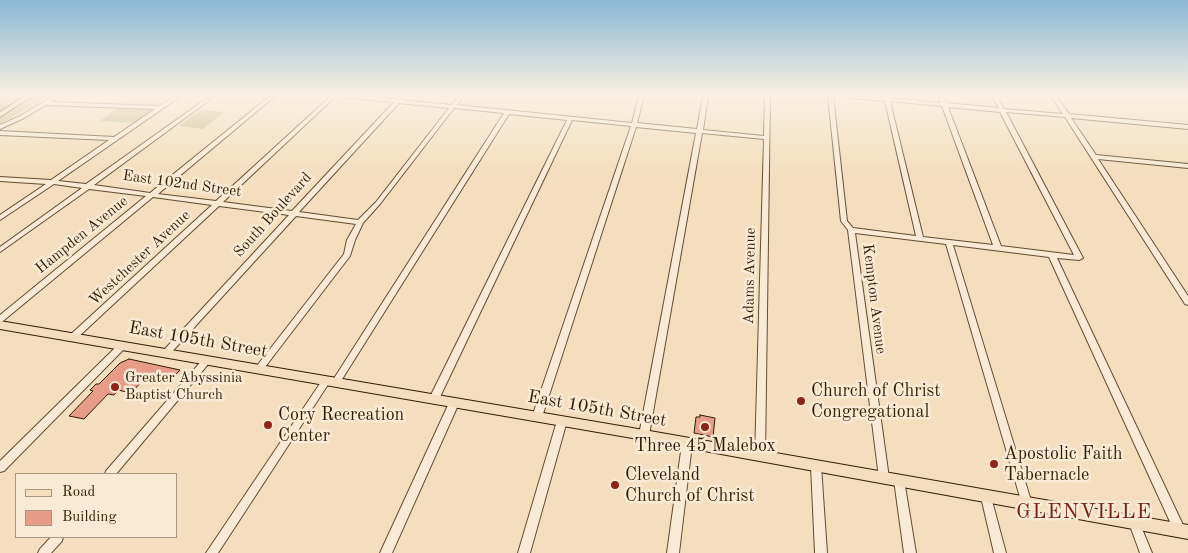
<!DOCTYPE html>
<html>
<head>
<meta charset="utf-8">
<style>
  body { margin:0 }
  #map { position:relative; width:1188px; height:553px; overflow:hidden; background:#f4debe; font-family:"Old Standard TT",serif }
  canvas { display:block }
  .legend { position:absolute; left:15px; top:473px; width:162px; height:65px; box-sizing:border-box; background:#f8ead5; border:1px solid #a89881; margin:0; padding:6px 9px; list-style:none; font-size:15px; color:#301d03 }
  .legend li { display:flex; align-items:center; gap:10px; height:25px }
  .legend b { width:25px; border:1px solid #a89881 }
</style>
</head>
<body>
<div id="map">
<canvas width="1188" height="553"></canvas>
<ul class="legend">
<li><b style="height:6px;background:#f4debe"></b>Road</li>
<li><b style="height:14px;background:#e79c88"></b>Building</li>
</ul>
</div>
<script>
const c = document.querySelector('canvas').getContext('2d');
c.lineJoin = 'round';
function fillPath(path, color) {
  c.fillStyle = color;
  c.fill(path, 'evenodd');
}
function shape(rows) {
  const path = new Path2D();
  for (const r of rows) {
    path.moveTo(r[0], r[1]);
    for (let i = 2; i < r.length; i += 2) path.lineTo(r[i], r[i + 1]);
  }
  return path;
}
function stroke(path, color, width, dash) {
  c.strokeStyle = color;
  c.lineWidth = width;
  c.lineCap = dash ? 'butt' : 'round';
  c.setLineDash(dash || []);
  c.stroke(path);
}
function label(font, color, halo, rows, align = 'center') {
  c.font = font + ' "Old Standard TT",serif';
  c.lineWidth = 5;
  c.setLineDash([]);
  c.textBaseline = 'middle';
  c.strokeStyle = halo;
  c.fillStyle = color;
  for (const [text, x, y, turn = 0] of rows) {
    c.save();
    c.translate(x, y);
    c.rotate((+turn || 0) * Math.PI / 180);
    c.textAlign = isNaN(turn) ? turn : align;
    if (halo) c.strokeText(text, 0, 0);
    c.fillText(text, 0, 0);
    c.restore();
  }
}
fillPath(shape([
  [0,96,78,96,72,100,45,98,0,124],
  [118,108,155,110,136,123,100,121],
  [201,110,224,112,203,129,179,126]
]), '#c1c08e');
const building = shape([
  [129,359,180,370,169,382,145,378,131,393,118,390,114,395,108,394,84,419,69,416,93,391,90,390,96,384,99,384,120,363,129,359],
  [700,415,715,418,713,437,694,433,696,417,700,417,700,415]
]);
fillPath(building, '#e79c88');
stroke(building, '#301d03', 1);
const minor = shape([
  [53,96,59,96,51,102,159,106,175,96,181,96,58,181,86,184,210,96,215,96,94,185,150,193,270,96,275,96,158,194,216,201,331,96,336,96,223,202,292,211,394,102,349,98,347,96,361,96,396,99,399,96,404,96,401,100,451,105,459,96,463,96,457,105,632,123,639,96,644,96,637,123,697,129,703,96,708,96,703,130,764,136,765,96,770,96,765,456,763,459,760,460,757,459,755,456,764,139,702,133,649,435,647,438,644,439,641,438,639,435,696,133,636,127,542,417,540,420,537,421,534,420,532,417,631,126,572,120,439,399,437,402,434,403,431,402,429,399,567,120,509,114,339,384,336,385,333,384,332,382,333,380,504,113,454,108,380,204,363,223,355,240,350,256,262,371,259,372,256,371,255,369,256,367,344,254,347,240,356,224,296,216,169,355,163,355,162,353,163,351,289,215,219,206,76,339,70,339,69,337,70,335,212,205,153,197,3,321,0,322,0,315,146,196,89,189,0,252,0,247,82,188,54,184,0,220,0,215,46,184,0,181,0,177,51,180,109,140,0,135,0,131,114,137,155,109,46,105,24,118,0,129,0,125,20,116,53,96],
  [399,103,449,108,376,202,358,220,299,212,399,103],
  [828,96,833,96,847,221,853,228,916,236,885,101,848,98,846,96,884,98,884,96,888,96,889,98,941,103,938,96,943,96,946,103,999,108,992,96,997,96,1004,109,1063,114,1051,96,1056,96,1069,114,1188,125,1188,129,1071,118,1096,155,1188,164,1188,168,1098,159,1188,296,1188,305,1185,304,1065,117,1006,112,1083,258,1079,260,1057,258,1184,527,1185,531,1184,535,1180,536,1176,535,1049,257,953,245,1032,504,1031,507,1027,509,1023,507,1022,504,946,244,855,233,889,478,888,481,884,483,880,481,879,478,848,230,841,221,828,96],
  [890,101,942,106,993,245,923,237,890,101],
  [948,107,1000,112,1074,255,1001,246,948,107],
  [122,343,125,344,126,346,125,348,4,471,0,472,0,461,119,344,122,343],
  [207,357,210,358,211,360,210,362,116,474,105,474,106,471,204,358,207,357],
  [326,378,329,379,330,381,329,383,218,553,206,553,323,379,326,378],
  [454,399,457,400,459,403,392,553,380,553,449,403,451,400,454,399],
  [562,417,565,418,567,421,530,553,518,553,557,421,559,418,562,417],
  [687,440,690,441,692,444,679,553,667,553,682,444,684,441,687,440],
  [816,462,820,463,821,466,827,553,815,553,811,466,812,463,816,462],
  [899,475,903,477,904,480,916,553,904,553,894,480,895,477,899,475],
  [986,492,990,494,991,497,1006,553,994,553,981,497,982,494,986,492],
  [1134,518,1138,519,1152,553,1140,553,1129,523,1130,519,1134,518],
  [51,537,63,537,62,541,51,553,38,553,40,549,51,537]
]);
const major = shape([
  [25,96,32,96,0,117,0,112,25,96],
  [0,321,644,430,1188,525,1188,539,644,440,0,329,0,321]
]);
stroke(minor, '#614d32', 2);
stroke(major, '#301d03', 2);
fillPath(minor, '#f8ead5');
fillPath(major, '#f4debe');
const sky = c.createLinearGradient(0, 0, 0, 173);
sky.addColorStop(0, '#8ab7d4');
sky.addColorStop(0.55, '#faf0e2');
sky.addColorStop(1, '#faf0e200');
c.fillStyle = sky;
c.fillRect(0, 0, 1188, 173);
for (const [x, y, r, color] of [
  [115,387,5,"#8f2418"],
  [801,401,5,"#8f2418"],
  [268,425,5,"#8f2418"],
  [705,427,5,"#8f2418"],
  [994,464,5,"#8f2418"],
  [615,485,5,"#8f2418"]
]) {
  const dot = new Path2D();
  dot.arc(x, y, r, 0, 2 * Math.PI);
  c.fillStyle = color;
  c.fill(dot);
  stroke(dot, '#f8ead5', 2);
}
label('15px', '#301d03', '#f8ead5', [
  ["East 102nd Street",182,184,8],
  ["South Boulevard",273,215,-48],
  ["Hampden Avenue",82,235,-39],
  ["Westchester Avenue",140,258,-43],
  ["Adams Avenue",750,276,-89],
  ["Kempton Avenue",874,299,83]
]);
label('15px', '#301d03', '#f8ead5', [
  ["Greater Abyssinia",125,378],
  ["Baptist Church",125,395]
], 'left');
label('18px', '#301d03', '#f8ead5', [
  ["East 105th Street",198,340,10],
  ["East 105th Street",597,409,10]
]);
label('18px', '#301d03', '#f8ead5', [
  ["Church of Christ",811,391],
  ["Congregational",811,412],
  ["Cory Recreation",278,415],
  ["Center",278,436],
  ["Three 45 Malebox",705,446,"center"],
  ["Apostolic Faith",1004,454],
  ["Tabernacle",1004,475],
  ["Cleveland",625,475],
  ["Church of Christ",625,496]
], 'left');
c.letterSpacing = '1px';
label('21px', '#7a1f14', '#f8ead5', [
  ["GLENVILLE",1084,512]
]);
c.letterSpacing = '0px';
</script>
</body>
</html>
